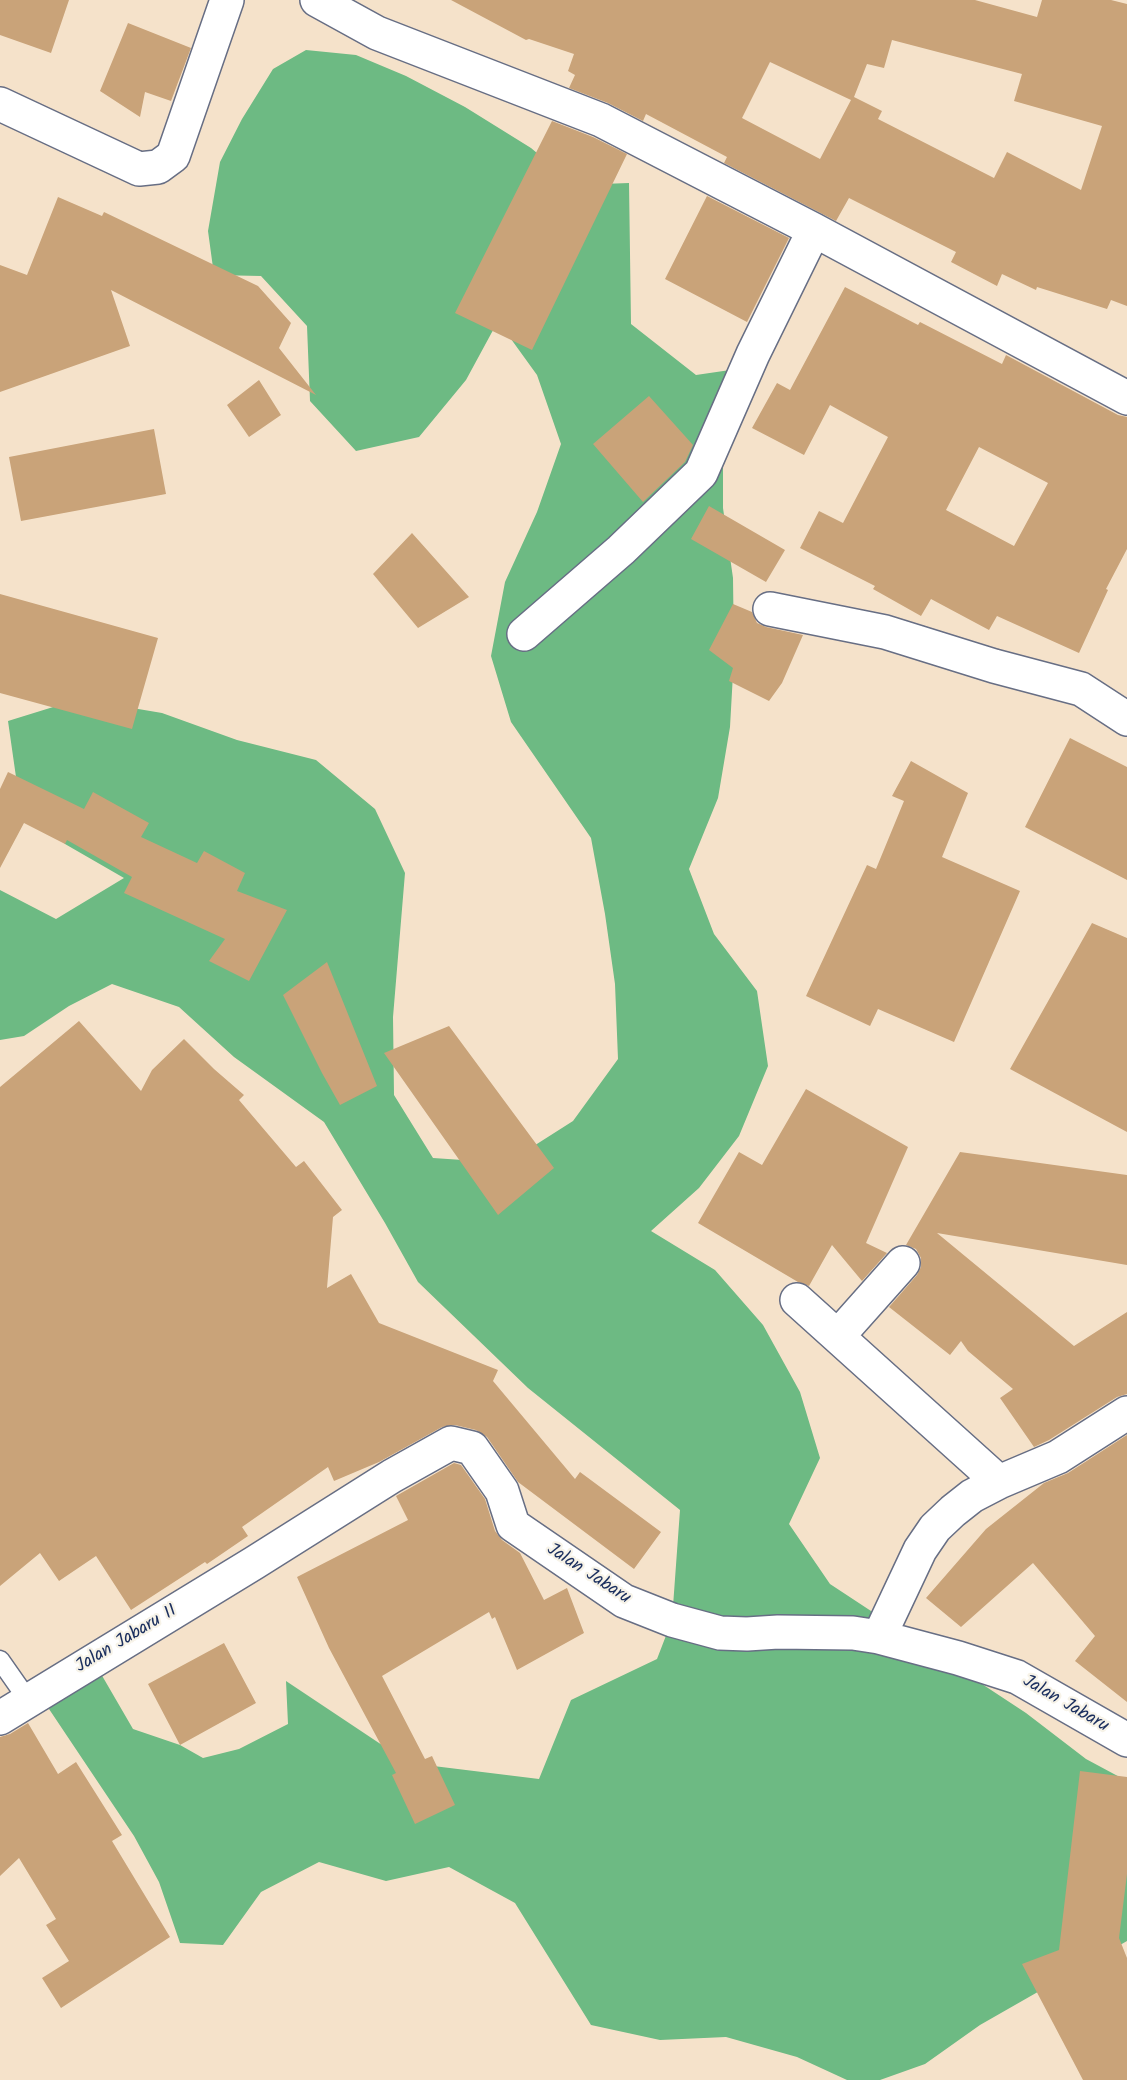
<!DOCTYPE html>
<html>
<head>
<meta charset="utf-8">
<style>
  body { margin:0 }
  canvas { display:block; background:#f5e2ca }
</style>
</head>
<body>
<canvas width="1127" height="2080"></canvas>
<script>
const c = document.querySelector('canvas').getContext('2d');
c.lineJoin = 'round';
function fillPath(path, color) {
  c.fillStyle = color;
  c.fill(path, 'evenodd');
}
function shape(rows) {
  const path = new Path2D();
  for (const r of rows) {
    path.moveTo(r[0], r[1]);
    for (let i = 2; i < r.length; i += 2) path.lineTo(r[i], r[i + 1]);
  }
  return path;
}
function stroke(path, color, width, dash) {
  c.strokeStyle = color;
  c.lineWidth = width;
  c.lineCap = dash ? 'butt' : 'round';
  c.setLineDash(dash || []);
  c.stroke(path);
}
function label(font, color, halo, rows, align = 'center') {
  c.font = font + ' Kalam,sans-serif';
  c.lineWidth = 4.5;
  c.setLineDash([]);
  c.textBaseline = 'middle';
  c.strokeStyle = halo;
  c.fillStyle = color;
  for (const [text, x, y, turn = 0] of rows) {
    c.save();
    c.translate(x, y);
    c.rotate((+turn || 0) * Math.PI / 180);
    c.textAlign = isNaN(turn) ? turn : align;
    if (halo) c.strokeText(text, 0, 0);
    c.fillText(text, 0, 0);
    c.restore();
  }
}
fillPath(shape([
  [306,50,356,55,406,76,465,107,531,148,575,185,629,183,631,324,696,375,737,369,723,435,723,508,733,578,734,656,730,727,718,798,689,869,714,934,757,991,768,1066,739,1136,699,1188,651,1231,715,1270,763,1325,800,1392,820,1458,789,1524,830,1584,1026,1713,1086,1759,1127,1781,1127,1941,980,2025,925,2064,880,2080,847,2080,797,2057,726,2037,660,2040,591,2025,515,1903,449,1867,386,1881,319,1862,261,1892,223,1945,180,1943,159,1882,134,1836,49,1709,65,1686,97,1667,133,1729,180,1745,203,1758,239,1749,288,1724,286,1681,409,1763,539,1779,571,1700,657,1659,672,1620,680,1510,528,1388,418,1282,385,1223,324,1122,234,1057,179,1007,112,984,69,1006,24,1036,0,1040,0,890,56,919,124,878,65,844,18,791,8,721,79,699,162,713,237,740,316,760,375,809,405,873,393,1017,394,1095,433,1158,507,1163,573,1121,618,1059,615,984,605,914,591,838,511,722,491,656,505,582,537,512,561,444,537,375,498,321,466,380,419,437,356,451,310,401,307,326,261,276,214,275,208,231,220,162,242,119,273,69]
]), '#6dba83');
fillPath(shape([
  [0,0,69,0,51,53,0,35],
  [451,0,975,0,1037,17,1042,0,1111,0,1127,4,1127,306,1111,300,1107,309,1037,287,1036,290,1002,274,997,286,951,262,956,252,849,198,836,221,724,163,727,157,646,114,643,121,608,103,569,88,575,75,568,71,574,54,529,39,526,40],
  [892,40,1022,74,1014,101,1102,126,1081,190,1007,152,994,178,878,119,882,111,854,97,867,64,884,68],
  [770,62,851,100,820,159,742,118],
  [128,23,191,48,171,101,145,92,140,117,100,91],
  [552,121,593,137,627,154,532,350,455,313],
  [707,196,789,238,747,322,665,279],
  [58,197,102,216,104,212,258,286,291,323,279,348,316,395,111,290,130,346,0,392,0,265,27,275],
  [845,287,918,325,920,322,1002,364,1006,355,1118,415,1127,417,1127,549,1106,589,1108,590,1079,653,997,616,989,630,931,599,921,616,873,589,875,586,800,548,819,511,843,523,888,437,830,405,804,455,752,428,777,383,790,390],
  [979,447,1048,483,1014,546,946,510],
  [259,380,281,415,249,437,227,405],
  [649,396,693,445,685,462,643,502,593,444],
  [154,429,166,494,21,521,9,457],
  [709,506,785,550,766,582,691,539],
  [412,533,469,597,418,628,373,574],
  [0,594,158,638,132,729,0,693],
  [733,604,752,612,757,623,766,627,803,635,782,683,769,701,729,681,733,668,709,650],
  [1070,738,1127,767,1127,880,1025,827],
  [911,761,968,793,942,857,1020,891,954,1042,878,1009,870,1026,806,996,867,865,876,869,904,801,892,796],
  [8,772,84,809,93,792,149,823,141,837,197,863,204,851,245,873,237,891,287,910,249,981,209,961,225,939,124,893,132,877,67,840,65,844,24,823,0,868,0,789],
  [1092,923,1127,938,1127,1132,1010,1069],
  [327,962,377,1086,340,1105,322,1073,283,995],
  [79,1021,141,1091,152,1070,184,1039,214,1069,244,1095,239,1100,296,1167,304,1161,342,1210,333,1217,327,1288,351,1274,379,1323,498,1370,493,1381,575,1479,580,1472,661,1532,634,1569,518,1482,487,1437,476,1430,455,1425,442,1427,379,1462,334,1481,328,1467,242,1527,248,1536,207,1564,205,1562,131,1610,96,1556,59,1581,40,1553,0,1586,0,1087],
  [449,1026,554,1168,498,1215,384,1053],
  [806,1089,908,1147,866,1243,887,1253,862,1281,832,1245,809,1286,798,1282,698,1223,739,1152,762,1165],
  [960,1152,1127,1175,1127,1265,937,1233,1074,1346,1127,1312,1127,1394,1117,1397,1049,1440,1034,1447,1000,1398,1013,1389,968,1351,961,1341,950,1355,889,1307,917,1275,921,1267,921,1258,916,1249,906,1245],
  [1127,1435,1127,1702,1075,1661,1095,1636,1033,1563,961,1627,926,1598,986,1529,1044,1483,1068,1473],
  [454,1463,461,1465,485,1499,495,1531,502,1540,520,1553,544,1600,567,1588,584,1633,517,1670,495,1617,492,1619,489,1612,382,1676,425,1759,432,1756,455,1805,415,1824,392,1775,396,1773,329,1648,297,1577,408,1520,396,1496],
  [224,1643,256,1703,180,1745,148,1684],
  [28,1723,58,1774,76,1762,122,1835,112,1841,170,1937,61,2008,42,1978,69,1961,46,1925,56,1919,19,1858,0,1876,0,1737,10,1734],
  [1080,1771,1127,1777,1127,1874,1119,1938,1127,1958,1127,2080,1083,2080,1022,1964,1059,1950]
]), '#c9a379');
const lane = shape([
  [0,1660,28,1700]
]);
const street = shape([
  [317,0,377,33,601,120,814,230,1127,398],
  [0,104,139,169,158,167,173,156,227,0],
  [770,609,885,632,994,666,1081,689,1127,719],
  [524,634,621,550,701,473,753,354,814,230],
  [797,1300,999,1482],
  [838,1336,903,1263],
  [879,1637,920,1550,935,1528,953,1511,972,1496,999,1482,1058,1457,1127,1413],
  [0,1718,254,1563,392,1476,451,1443,472,1448,502,1491,513,1525,624,1601,672,1620,720,1633,747,1634,778,1632,853,1633,879,1637,958,1658,1017,1677,1127,1740]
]);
stroke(lane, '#676e84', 21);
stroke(street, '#676e84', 36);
stroke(lane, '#fff', 18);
stroke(street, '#fff', 33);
label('18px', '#1b2f5e', '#f7f3e8', [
  ["Jalan Jabaru",588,1575,33],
  ["Jalan Jabaru II",127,1640,-31],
  ["Jalan Jabaru",1065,1705,30]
]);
</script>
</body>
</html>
